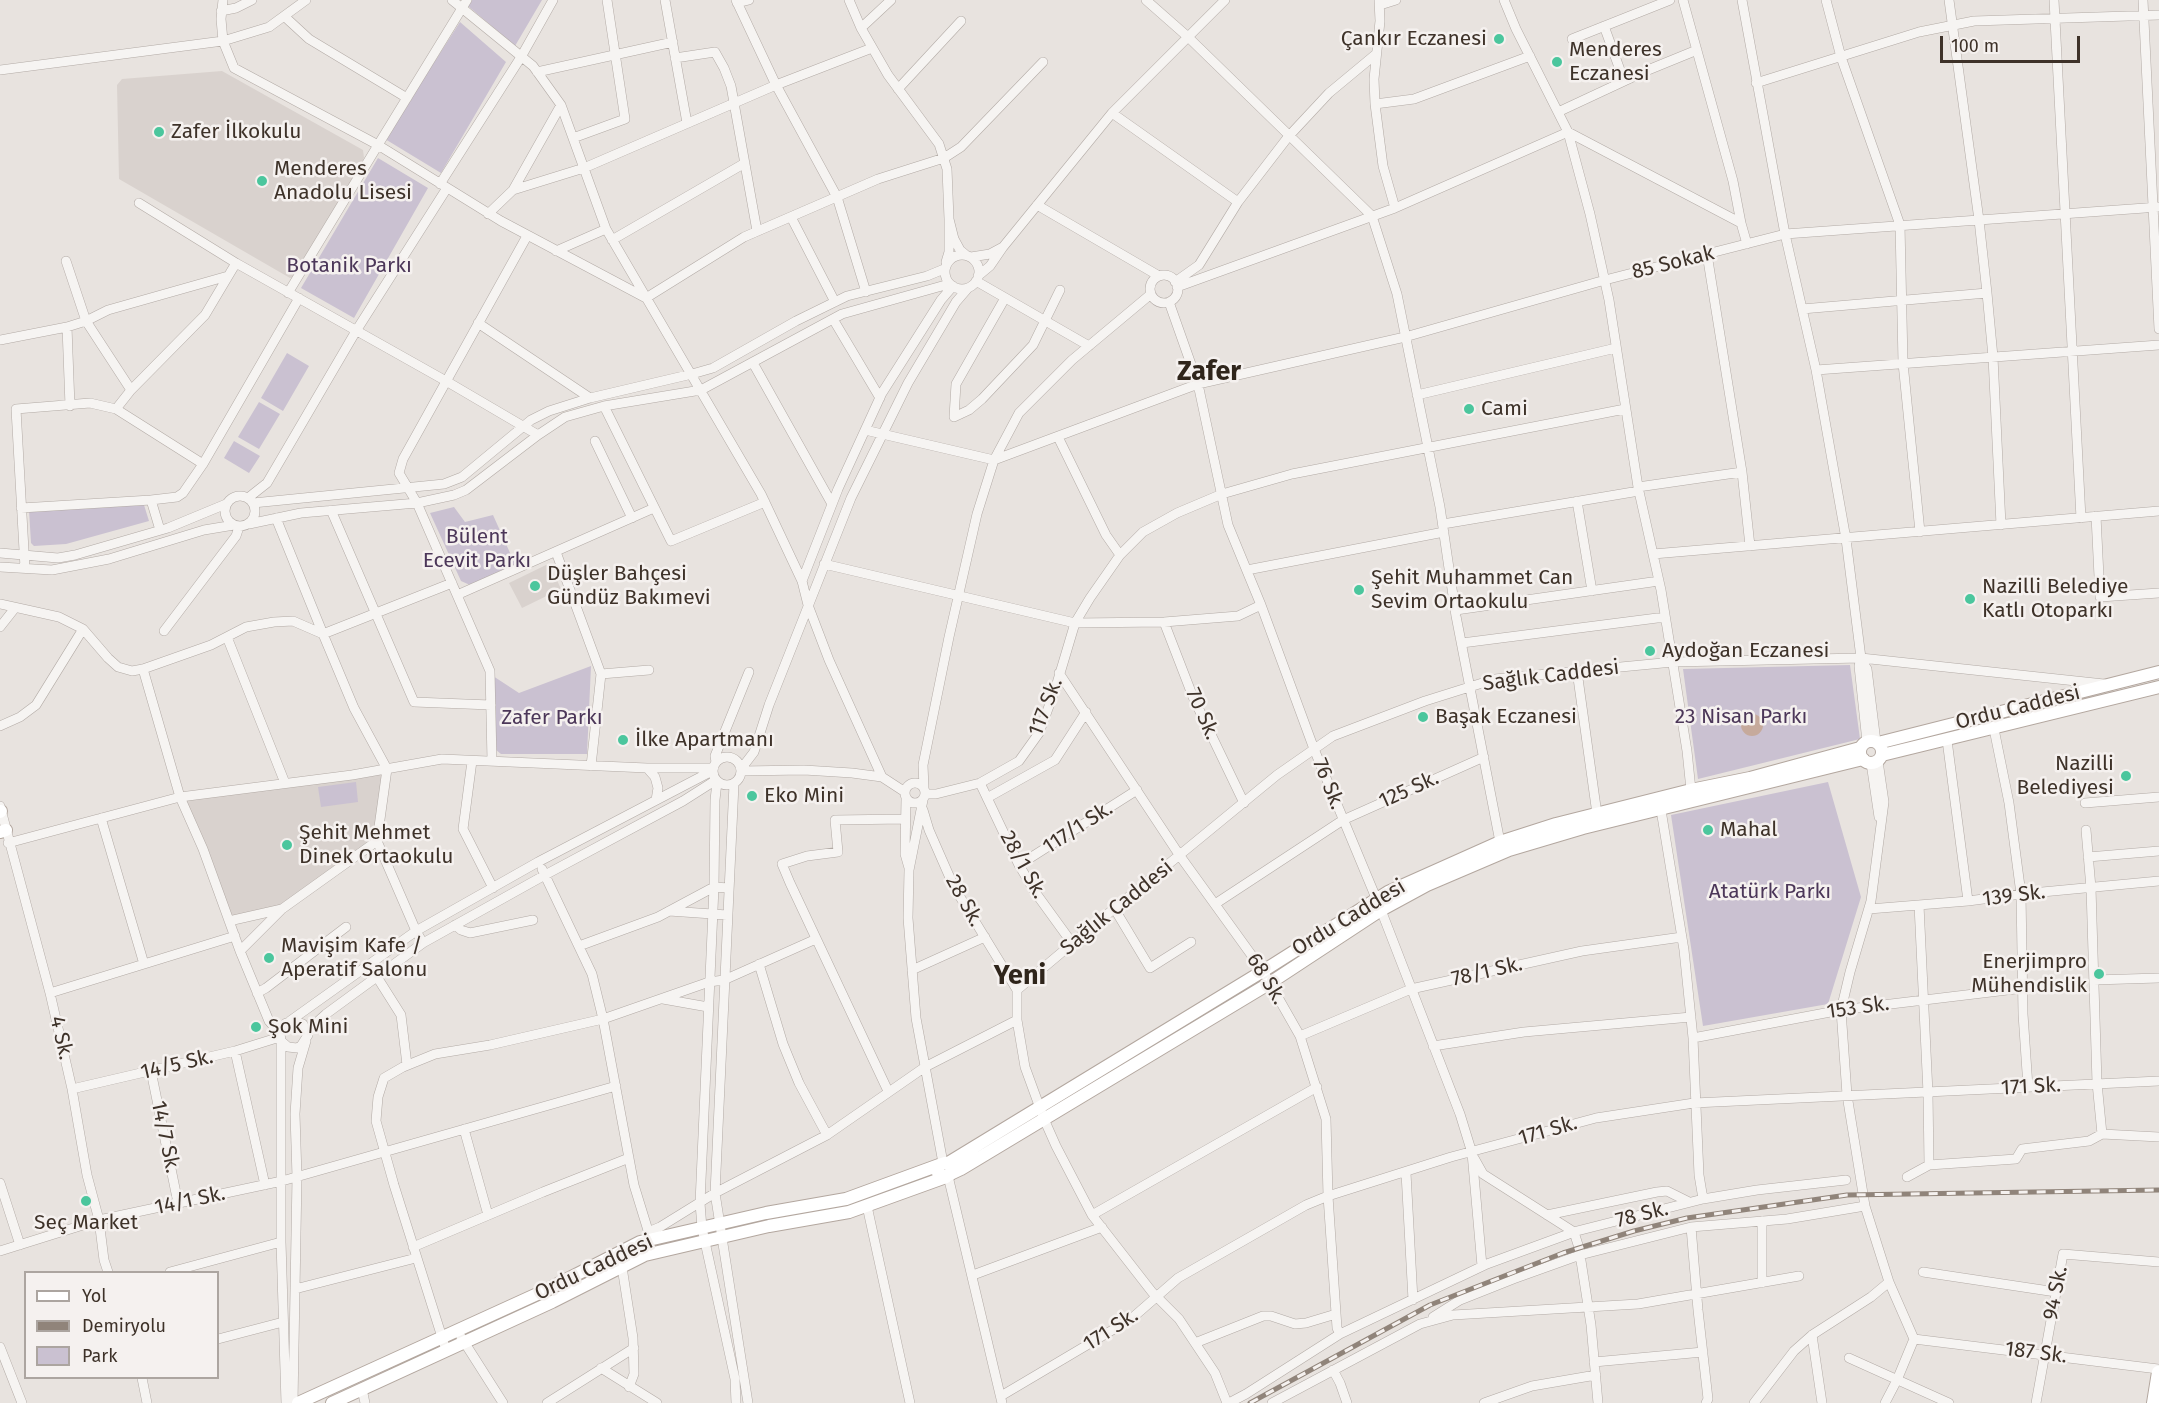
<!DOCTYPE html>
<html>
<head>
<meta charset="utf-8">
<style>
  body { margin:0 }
  #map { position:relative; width:2159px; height:1403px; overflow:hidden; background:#e8e3df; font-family:"Fira Sans",sans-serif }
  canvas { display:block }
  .legend { position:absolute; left:24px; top:1271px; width:195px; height:108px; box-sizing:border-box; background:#f5f1ef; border:2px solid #aca5a0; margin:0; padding:8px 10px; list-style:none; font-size:18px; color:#3e3229 }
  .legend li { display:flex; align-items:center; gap:12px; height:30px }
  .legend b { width:30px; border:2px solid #aca5a0 }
  .scale { position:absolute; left:1940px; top:36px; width:140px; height:27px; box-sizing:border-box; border:3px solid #3e3229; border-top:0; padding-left:8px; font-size:18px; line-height:21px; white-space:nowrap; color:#3e3229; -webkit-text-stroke:4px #f5f1ef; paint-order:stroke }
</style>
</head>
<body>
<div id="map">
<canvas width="2159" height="1403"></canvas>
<ul class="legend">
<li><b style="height:8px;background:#fff"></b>Yol</li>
<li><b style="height:8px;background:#90847a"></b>Demiryolu</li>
<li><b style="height:16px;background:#cac1d1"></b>Park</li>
</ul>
<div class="scale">100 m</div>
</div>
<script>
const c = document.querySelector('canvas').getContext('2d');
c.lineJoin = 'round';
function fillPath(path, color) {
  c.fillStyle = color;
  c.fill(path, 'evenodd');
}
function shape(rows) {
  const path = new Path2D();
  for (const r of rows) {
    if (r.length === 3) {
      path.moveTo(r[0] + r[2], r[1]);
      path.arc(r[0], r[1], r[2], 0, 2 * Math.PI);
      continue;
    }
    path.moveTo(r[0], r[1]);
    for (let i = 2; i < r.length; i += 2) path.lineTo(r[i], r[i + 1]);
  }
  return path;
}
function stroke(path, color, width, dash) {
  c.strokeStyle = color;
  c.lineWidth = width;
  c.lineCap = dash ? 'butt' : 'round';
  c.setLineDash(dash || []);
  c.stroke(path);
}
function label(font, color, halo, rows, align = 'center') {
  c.font = font + ' "Fira Sans",sans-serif';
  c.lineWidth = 5;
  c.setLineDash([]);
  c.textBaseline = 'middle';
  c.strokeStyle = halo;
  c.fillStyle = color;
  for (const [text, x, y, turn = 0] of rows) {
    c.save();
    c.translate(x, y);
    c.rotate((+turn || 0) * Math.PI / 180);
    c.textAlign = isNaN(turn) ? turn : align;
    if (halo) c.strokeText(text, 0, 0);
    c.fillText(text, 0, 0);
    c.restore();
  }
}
fillPath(shape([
  [222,71,363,150,364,158,296,276,290,278,119,179,117,85,122,79],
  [546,565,550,565,561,589,522,608,509,583],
  [387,769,377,841,282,909,229,921,180,797]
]), '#d9d2ce');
fillPath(shape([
  [471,0,542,0,515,46,468,6],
  [460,22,506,62,441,173,385,139],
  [378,158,428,188,354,318,301,288],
  [287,353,309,366,283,411,261,398],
  [259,402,280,414,259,449,238,437],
  [234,441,260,456,249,473,224,458],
  [144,505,149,521,66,544,34,546,31,543,29,510],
  [454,507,465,522,493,515,515,564,470,585,461,581,430,513],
  [1850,665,1860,739,1698,779,1683,669],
  [591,666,587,754,501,754,496,750,493,676,519,693],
  [356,782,358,802,321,807,318,787],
  [1828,782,1861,897,1828,1004,1703,1026,1671,815]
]), '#cac1d1');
fillPath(shape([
  [1752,725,11]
]), '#c6aa9c');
const minor = shape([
  [223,0,221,19,223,41,234,68,378,145,288,293],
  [452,0,533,66,561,105,606,229,761,494,802,581,808,605,829,660,882,777],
  [467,0,378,145,501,221,646,298,744,237,878,179,944,158,961,147,1043,62],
  [665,0,687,123],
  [736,0,776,85,837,197,866,292],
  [849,0,861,28,888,75,939,144,947,169,949,219],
  [1146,0,1188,37,1372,216,1397,294,1440,507,1456,616,1500,842],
  [1379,0,1380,21,1374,79,1375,104,1383,166,1395,208],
  [1504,0,1516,29,1568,132,1590,214,1609,300,1638,487,1661,590,1687,751,1691,790,1693,795],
  [1683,0,1733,181,1741,223],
  [1742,0,1785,234,1816,370,1846,539,1861,658,1859,666,1867,742],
  [1826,0,1841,57,1900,225,1903,363,1920,532],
  [1949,0,1979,220,1987,293,1993,357,2001,525],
  [2054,0,2081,518],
  [2143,0,2159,329],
  [737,3,749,0],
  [1380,5,1396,0],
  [221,11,236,8,252,0],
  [284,16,309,39,407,98],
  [1604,26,1624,81],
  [861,28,891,0],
  [1572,39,1670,0],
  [675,58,715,52,724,68,731,86,757,231],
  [0,70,223,41,269,27,306,0],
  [537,72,673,42],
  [1756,83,1919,32,1974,21,2159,15],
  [898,89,961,21],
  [1375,104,1414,99,1530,56],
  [1558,112,1648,70,1697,50],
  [1112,113,1238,202],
  [573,138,625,119,607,0],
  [440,184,521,57,553,0],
  [513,190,561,105],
  [1037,205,1159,276],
  [488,214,513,190,584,168,776,85,872,48],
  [791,217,835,302],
  [612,240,745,163],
  [1003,247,1112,113,1225,0],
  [556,251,606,229],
  [1707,254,1742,472,1750,546],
  [962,272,17],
  [971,257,990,254,1003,247,990,266,978,276],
  [946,262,949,252,949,219,954,239,960,250,966,255],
  [236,263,446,381,538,435],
  [1164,289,14],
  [976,281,1089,346],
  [1175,282,1199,265,1238,202,1288,137,1329,93,1376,54],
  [1177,287,1395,208,1568,132,1741,223,1747,244],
  [1005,298,956,384,954,417,969,410,982,399,1033,345,1060,290],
  [1169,302,1198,384,1228,525,1261,605,1314,749,1381,910,1460,1114,1472,1153,1482,1266],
  [1802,309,1987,293],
  [833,319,880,398],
  [478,323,590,398],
  [67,327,70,406],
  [0,340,67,327,86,321,108,310,228,276],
  [753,363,832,504],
  [1816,370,2159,345],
  [131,390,205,315,236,263,139,203],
  [1417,395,1616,348],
  [604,406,671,541,765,502],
  [116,409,203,464,299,298],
  [865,430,994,460,1198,384,1405,337,1605,280,1785,234,2159,207],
  [1058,437,1106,535,1120,555],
  [595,441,632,518],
  [1638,487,1742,472],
  [240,511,15],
  [248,498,267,483,356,331,447,188],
  [151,500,177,497,183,493,203,464],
  [1577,501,1592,591],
  [253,503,444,484,462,477,531,420,549,411,590,398,692,374,713,368,796,321,847,296,927,276,944,269],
  [21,508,151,500,160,530],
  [331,510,414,702,491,705],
  [2096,516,2100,597,2159,593],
  [276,518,323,634,452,583],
  [249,524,301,513,417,503,454,495,466,490,538,435,565,417,604,406,701,390,842,314,949,284],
  [1443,524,1639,491],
  [556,552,601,674,591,766],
  [0,553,58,558,75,555,168,528,226,504],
  [1653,554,2159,511],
  [824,564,1075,623,1164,622,1238,616,1261,605],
  [0,567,52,570,109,559,204,530,234,525],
  [25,568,16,409,90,403,116,409,131,390,86,321,66,261],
  [1247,570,1444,532],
  [802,581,838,489,882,393,941,300,953,286],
  [457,595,654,508],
  [0,604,59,617,83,629,108,658,118,667,132,671,143,669,211,645,246,627,274,622,293,621,323,634,354,708,387,769,377,841,416,931,423,943],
  [1456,610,1659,581],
  [1164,622,1193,697,1244,803],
  [0,627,15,608],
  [164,631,236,536,239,527],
  [227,637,285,783],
  [1462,643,1665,617],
  [1861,660,1867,669,1876,742],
  [143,669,180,797,352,775,442,759,647,768,713,768],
  [1577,671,1597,814],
  [1059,673,1180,856,1263,971,1300,1036,1326,1119,1328,1196,1337,1328,1340,1334],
  [601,674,649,670],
  [0,726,20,717,36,705,83,629],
  [1994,729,2009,803,2021,894,2023,1014,2028,1087],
  [1947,740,1968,901],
  [727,771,14],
  [472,761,463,829,493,888],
  [492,761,490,671,417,503,399,473,403,459,527,236],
  [1878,761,1884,802,1871,901,1850,972,1841,1010,1847,1095,1865,1206,1889,1282,1914,1339],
  [716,762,715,756,749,672],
  [1871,763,1879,817],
  [647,768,655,777,658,788,656,800],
  [741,769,754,752,769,705,851,498,908,383,956,302,968,288],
  [741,771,804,770,852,773,882,777,905,792],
  [717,782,715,800,714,887,700,1203,702,1228,735,1379,736,1403],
  [915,793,10],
  [980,783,1019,865,1035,892,1072,943],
  [734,784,715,1193,748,1403],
  [924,788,923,765,949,637,977,514,994,460,1019,413,1072,360,1151,294],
  [925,794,936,794,980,783,1019,761,1039,733,1055,690,1075,623,1090,598,1120,555,1143,532,1177,513,1222,494,1292,474,1625,409],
  [987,798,1055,760,1086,712],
  [906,799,905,854,909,868],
  [923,800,909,870,908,918,916,1018,943,1163],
  [2085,803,2159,797],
  [0,806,50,993,72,1089,87,1175,99,1220,104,1260,108,1272],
  [923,810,929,830,954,887,1017,990],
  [1661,810,1684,950,1693,1038,1699,1175,1703,1199],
  [101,818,144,964],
  [2086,830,2091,888,2097,1083,2102,1134],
  [8,843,180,797,203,849,240,951,269,1021,280,1033,281,1041,288,1047,297,1048,301,1046,308,1035,303,1024,294,1021,286,1023,280,1033],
  [2088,857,2159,851],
  [1019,865,1137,790],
  [542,869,592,974,603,1019,634,1185,650,1237],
  [1215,904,1343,820,1484,757],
  [1919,905,1928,1093,1929,1165],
  [1114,908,1150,968,1191,942],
  [1869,909,1968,901,2021,894,2159,881],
  [669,911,727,915],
  [229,921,282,909,377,841],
  [455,925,461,930,470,933,533,920],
  [579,946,658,917,714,887,729,888],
  [240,951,281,910],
  [759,964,783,1044,799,1083,827,1135],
  [912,970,985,937],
  [377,977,401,1015,407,1065],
  [2094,980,2159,978],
  [1017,990,1093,926,1277,775,1333,736,1425,701,1495,679,1673,662,1861,658,2104,684],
  [1017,990,1017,1020,1025,1067,1044,1119,1056,1146,1092,1215,1152,1292,1179,1319,1215,1373,1227,1403],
  [50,993,235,936],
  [257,993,266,988,346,927],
  [663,999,708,1007],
  [290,1021,416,931,538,862,712,771],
  [307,1031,326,1014,423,943,545,875,683,801,716,780],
  [1300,1036,1411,989,1582,951,1682,937],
  [1693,1038,1841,1010,2024,988],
  [281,1041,281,1242,286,1403],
  [1433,1046,1524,1032,1691,1017],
  [235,1051,265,1185],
  [151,1071,178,1203],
  [72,1089,235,1051,280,1037],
  [888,1091,790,883,782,864,807,856,838,852,835,820,905,819],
  [464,1129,488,1215],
  [1474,1158,1483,1174,1574,1232,1579,1248,1591,1325,1598,1403],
  [1406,1173,1413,1300],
  [948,1176,1002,1403],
  [1907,1177,1929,1165,2016,1159,2022,1149,2089,1141,2102,1134,2159,1137],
  [0,1183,20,1245],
  [867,1206,910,1403],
  [1092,1215,1317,1087],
  [1547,1215,1657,1192,1667,1191,1689,1202],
  [1691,1227,1698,1310,1708,1399,1706,1403],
  [648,1232,660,1227,715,1193,827,1135,925,1067,1017,1020],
  [413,1247,543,1192,629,1158],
  [0,1251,99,1220,282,1181,616,1086],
  [622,1267,633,1338,634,1374,629,1387],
  [170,1272,281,1242],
  [1923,1272,2056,1292],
  [973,1275,1102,1227],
  [1762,1283,1762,1221],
  [295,1289,416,1258],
  [1433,1317,1460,1300,1513,1279,1580,1255,1691,1227,1787,1219,1865,1206],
  [1812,1335,1822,1403],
  [461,1337,503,1403],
  [218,1339,283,1322],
  [1914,1339,2158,1369],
  [1195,1343,1263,1316,1271,1316,1295,1324,1306,1323,1336,1314],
  [0,1347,22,1403],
  [446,1350,394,1185,376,1121,378,1097,384,1078,403,1067,435,1054,490,1045,603,1019,709,982,724,980,816,939],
  [1849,1358,1949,1403],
  [1594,1362,1703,1352],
  [601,1368,657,1403],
  [1333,1370,1340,1383,1347,1403],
  [142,1378,147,1403],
  [362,1389,365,1403],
  [1001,1396,1131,1319,1178,1278,1306,1205,1328,1196,1451,1157,1596,1118,1694,1103,2159,1081],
  [293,1403,297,1177,295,1114,298,1068,306,1041],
  [547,1403,634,1348],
  [1229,1403,1246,1394,1340,1334,1487,1264,1577,1231,1703,1199,1757,1190,1846,1180],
  [1272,1403,1420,1324,1453,1315,1638,1304,1799,1276],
  [1484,1403,1532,1386,1596,1375],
  [1754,1403,1794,1351,1812,1335,1871,1297,1889,1282],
  [1885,1403,1897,1380,1914,1339],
  [2036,1403,2063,1254,2159,1262]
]);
const major = shape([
  [1871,752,11],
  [1878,743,2159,672],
  [1882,755,2159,687],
  [0,812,1,811],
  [0,832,6,830],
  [948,1163,1263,971,1388,892,1500,842,1556,824,1691,790,1750,778,1860,748],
  [951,1174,952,1169,950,1164,945,1163,939,1165,938,1173,944,1177,961,1169,1270,983,1381,910,1427,885,1509,850,1583,828,1863,759],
  [298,1403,546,1290,640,1242,766,1213,846,1199,939,1165],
  [332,1403,552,1302,645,1255,769,1226,849,1212,946,1177],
  [2153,1403,2158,1372]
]);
stroke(minor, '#b2aaa5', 10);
stroke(major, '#b3a79f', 14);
stroke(minor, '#f6f4f2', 9);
stroke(major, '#fff', 12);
const rail = shape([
  [1250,1403,1430,1305,1563,1253,1634,1231,1687,1218,1847,1195,2159,1190]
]);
stroke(rail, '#90847a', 5);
stroke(rail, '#f5f1ef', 3, [9]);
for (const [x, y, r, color] of [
  [1499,39,6,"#4bc69d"],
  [1557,62,6,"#4bc69d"],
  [159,132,6,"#4bc69d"],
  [262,181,6,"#4bc69d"],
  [1469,409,6,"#4bc69d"],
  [535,586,6,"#4bc69d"],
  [1359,590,6,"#4bc69d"],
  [1970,599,6,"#4bc69d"],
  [1650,651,6,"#4bc69d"],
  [1423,717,6,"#4bc69d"],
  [623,740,6,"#4bc69d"],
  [2126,776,6,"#4bc69d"],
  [752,796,6,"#4bc69d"],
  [1708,830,6,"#4bc69d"],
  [287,845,6,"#4bc69d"],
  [269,958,6,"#4bc69d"],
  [2099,974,6,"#4bc69d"],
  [256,1027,6,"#4bc69d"],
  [86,1201,6,"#4bc69d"]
]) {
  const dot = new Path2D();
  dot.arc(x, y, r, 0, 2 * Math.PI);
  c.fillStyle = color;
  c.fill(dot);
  stroke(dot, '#f5f1ef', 2);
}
label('21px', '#3e3229', '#f5f1ef', [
  ["Çankır Eczanesi",1487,39,"right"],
  ["Menderes",1569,50],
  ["Eczanesi",1569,74],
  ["Zafer İlkokulu",171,132],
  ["Menderes",274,169],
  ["Anadolu Lisesi",274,193],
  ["Cami",1481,409],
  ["Düşler Bahçesi",547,574],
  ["Gündüz Bakımevi",547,598],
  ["Şehit Muhammet Can",1371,578],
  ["Sevim Ortaokulu",1371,602],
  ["Nazilli Belediye",1982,587],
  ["Katlı Otoparkı",1982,611],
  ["Aydoğan Eczanesi",1662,651],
  ["Başak Eczanesi",1435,717],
  ["İlke Apartmanı",635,740],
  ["Nazilli",2114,764,"right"],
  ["Belediyesi",2114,788,"right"],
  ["Eko Mini",764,796],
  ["Mahal",1720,830],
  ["Şehit Mehmet",299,833],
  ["Dinek Ortaokulu",299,857],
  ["Mavişim Kafe /",281,946],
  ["Aperatif Salonu",281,970],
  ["Enerjimpro",2087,962,"right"],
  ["Mühendislik",2087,986,"right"],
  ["Şok Mini",268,1027],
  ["Seç Market",86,1223,"center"]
], 'left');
label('21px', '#3e3229', '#f5f1ef', [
  ["85 Sokak",1673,263,-14],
  ["Sağlık Caddesi",1551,676,-7],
  ["117 Sk.",1046,707,-69],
  ["Ordu Caddesi",2018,708,-14],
  ["70 Sk.",1202,714,66],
  ["76 Sk.",1328,784,68],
  ["125 Sk.",1409,790,-24],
  ["117/1 Sk.",1078,828,-33],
  ["28/1 Sk.",1023,865,61],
  ["139 Sk.",2014,896,-7],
  ["28 Sk.",964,901,61],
  ["Sağlık Caddesi",1117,908,-39],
  ["Ordu Caddesi",1349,918,-31],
  ["78/1 Sk.",1487,972,-13],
  ["68 Sk.",1266,979,58],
  ["153 Sk.",1858,1008,-8],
  ["4 Sk.",61,1038,77],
  ["14/5 Sk.",177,1065,-13],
  ["171 Sk.",2031,1087,-3],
  ["171 Sk.",1548,1131,-16],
  ["14/7 Sk.",165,1137,78],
  ["14/1 Sk.",190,1201,-12],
  ["78 Sk.",1642,1215,-14],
  ["Ordu Caddesi",594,1268,-25],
  ["94 Sk.",2056,1293,-79],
  ["171 Sk.",1111,1330,-33],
  ["187 Sk.",2036,1353,7]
]);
label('21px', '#4c3759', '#f5f1ef', [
  ["Botanik Parkı",349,266],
  ["Bülent",477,537],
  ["Ecevit Parkı",477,561],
  ["23 Nisan Parkı",1741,717],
  ["Zafer Parkı",552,718],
  ["Atatürk Parkı",1770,892]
]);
label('bold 27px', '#2f251b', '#f5f1ef', [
  ["Zafer",1209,372],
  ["Yeni",1020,976]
]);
</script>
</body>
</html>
